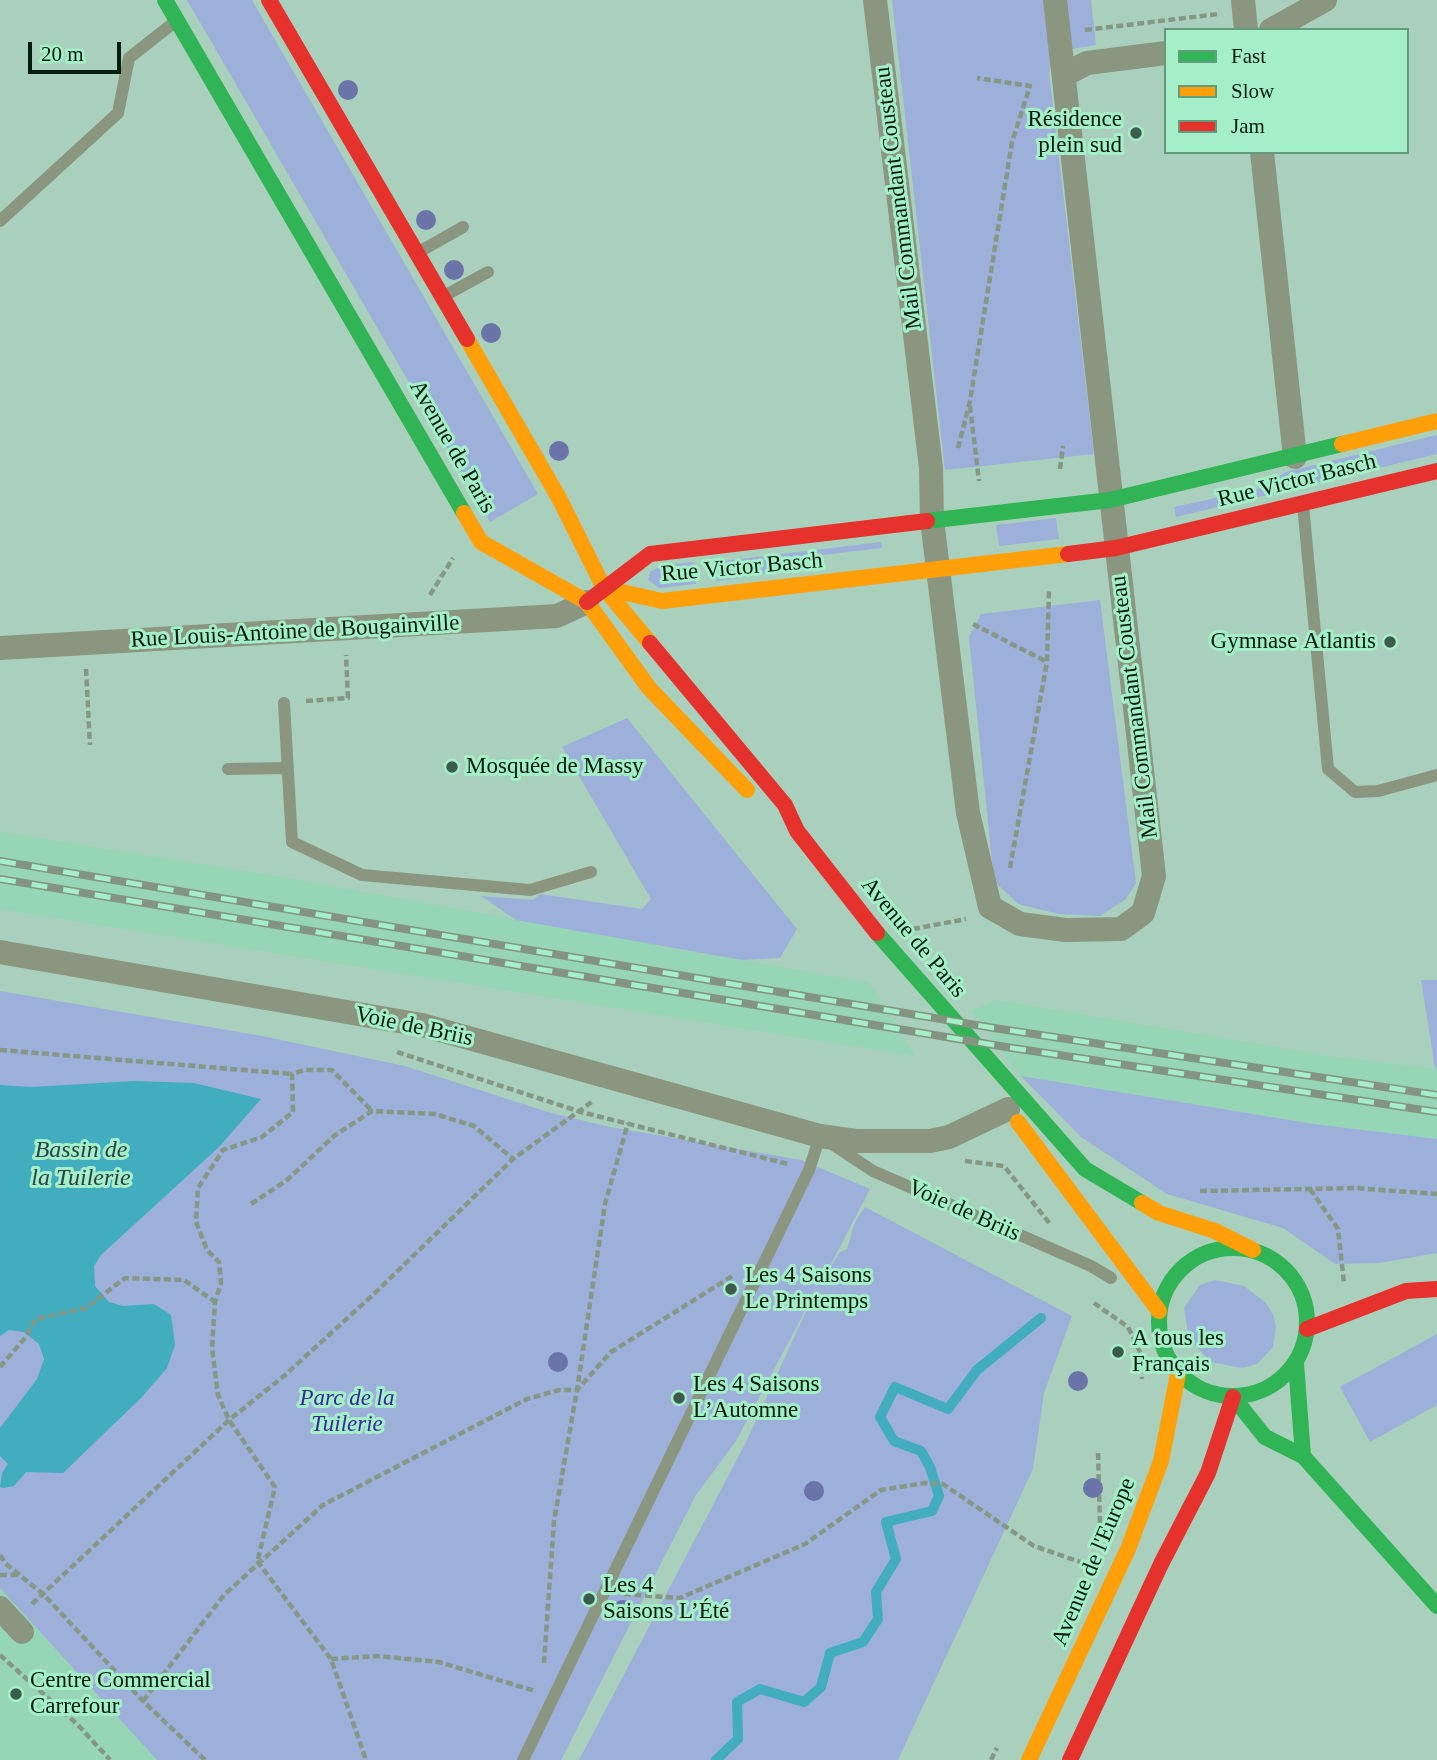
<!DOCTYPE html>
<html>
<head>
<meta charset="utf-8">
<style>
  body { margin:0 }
  #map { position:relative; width:1437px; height:1760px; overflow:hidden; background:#a9d0bc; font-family:Georgia,serif }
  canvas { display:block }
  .legend { position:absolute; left:1164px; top:28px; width:245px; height:126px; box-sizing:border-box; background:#a5efc8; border:2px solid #639b7e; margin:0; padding:9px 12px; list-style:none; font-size:21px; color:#001d0f }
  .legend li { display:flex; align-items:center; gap:14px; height:35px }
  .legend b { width:35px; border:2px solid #639b7e }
  .scale { position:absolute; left:28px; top:42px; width:93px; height:32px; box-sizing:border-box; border:4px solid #001d0f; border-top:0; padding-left:9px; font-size:21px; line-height:24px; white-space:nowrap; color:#001d0f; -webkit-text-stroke:5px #a5efc8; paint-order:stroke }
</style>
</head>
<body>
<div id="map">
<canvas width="1437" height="1760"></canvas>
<ul class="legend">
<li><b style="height:9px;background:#30b455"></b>Fast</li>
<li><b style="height:9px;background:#ff9f0a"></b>Slow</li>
<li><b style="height:9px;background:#e5322d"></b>Jam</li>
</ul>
<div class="scale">20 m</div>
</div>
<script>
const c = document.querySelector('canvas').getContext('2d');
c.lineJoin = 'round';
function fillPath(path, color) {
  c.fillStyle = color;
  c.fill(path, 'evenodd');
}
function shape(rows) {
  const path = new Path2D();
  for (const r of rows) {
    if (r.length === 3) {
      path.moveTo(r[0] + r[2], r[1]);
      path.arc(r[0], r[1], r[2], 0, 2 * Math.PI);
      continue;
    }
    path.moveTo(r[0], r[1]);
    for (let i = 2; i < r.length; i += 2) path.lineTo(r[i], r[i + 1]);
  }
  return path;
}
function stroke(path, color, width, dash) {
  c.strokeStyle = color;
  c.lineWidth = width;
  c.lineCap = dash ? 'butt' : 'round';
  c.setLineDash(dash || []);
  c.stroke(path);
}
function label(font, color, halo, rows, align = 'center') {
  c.font = font + ' Georgia,serif';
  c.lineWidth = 6;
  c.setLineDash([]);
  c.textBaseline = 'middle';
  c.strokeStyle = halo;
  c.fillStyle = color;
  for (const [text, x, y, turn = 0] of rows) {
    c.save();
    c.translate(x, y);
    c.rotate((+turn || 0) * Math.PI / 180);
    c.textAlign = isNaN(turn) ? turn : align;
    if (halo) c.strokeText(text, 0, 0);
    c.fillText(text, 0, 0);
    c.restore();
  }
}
fillPath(shape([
  [0,832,275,876,870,983,915,1056,0,909],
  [996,1000,1329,1056,1437,1069,1437,1139,1314,1124,1021,1076,971,1011],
  [0,1588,103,1702,157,1760,0,1760]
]), '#96d5b5');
fillPath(shape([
  [187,0,252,0,538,494,490,522],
  [892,0,1091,0,1096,45,1067,50,1052,58,1049,73,1094,454,945,470],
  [1437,435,1437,454,1176,517,1174,507,1261,488,1286,472],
  [1056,518,1059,539,999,546,996,525],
  [881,542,882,548,805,557,772,572,717,581,715,562],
  [694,562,696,584,659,588,648,580,650,572,662,565],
  [1100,600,1136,883,1126,899,1100,916,1059,914,1018,904,994,881,969,637,981,614],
  [627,718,797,929,780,958,742,960,516,920,481,896,533,900,540,894,642,909,651,899,562,747],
  [1421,980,1437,980,1437,1069,1435,1068],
  [0,991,262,1036,405,1066,548,1112,605,1126,801,1160,870,1189,819,1287,839,1253,847,1249,855,1222,865,1207,1072,1316,1044,1393,1033,1469,898,1760,579,1760,746,1442,814,1294,736,1441,696,1495,561,1760,157,1760,0,1588],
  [1021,1076,1314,1124,1437,1139,1437,1253,1379,1263,1335,1264,1283,1228,1167,1194,1081,1137],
  [1215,1280,1244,1286,1266,1303,1273,1314,1276,1326,1273,1347,1257,1364,1242,1368,1211,1362,1189,1339,1184,1308,1200,1285],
  [1437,1334,1437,1405,1370,1442,1340,1387]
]), '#9cb0da');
fillPath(shape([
  [134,1081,194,1083,261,1099,219,1147,101,1255,94,1266,95,1286,109,1302,123,1306,154,1304,171,1315,175,1345,167,1368,141,1398,63,1473,26,1472,14,1486,3,1488,0,1487,2,1473,8,1464,0,1456,0,1428,37,1379,44,1359,39,1344,24,1332,9,1330,0,1336,0,1085,31,1087]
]), '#41adbf');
stroke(shape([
  [716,1760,738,1739,737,1702,760,1689,804,1702,821,1687,830,1653,863,1642,878,1619,876,1592,896,1559,886,1522,932,1511,939,1496,930,1467,921,1451,894,1441,880,1417,895,1387,948,1409,977,1370,1041,1318]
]), '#41adbf', 10);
stroke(shape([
  [1085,30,1218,14],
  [970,406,979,481],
  [958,448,970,401,1012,142,1030,86,977,78],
  [1060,469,1063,446],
  [430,595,453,558],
  [973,624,1047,662],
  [86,669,90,745],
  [306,701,348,698,346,655],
  [1010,868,1047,662,1049,590],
  [913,929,966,919],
  [0,1050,292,1074],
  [397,1052,581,1112,788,1164],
  [965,1161,1004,1166,1050,1224],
  [1310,1189,1338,1229,1344,1283],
  [1200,1191,1356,1188,1437,1194],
  [251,1204,286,1181,334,1136,372,1111,435,1114,474,1126,513,1159],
  [1094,1303,1128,1327,1141,1354,1142,1379],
  [0,1367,25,1338,36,1319,86,1308,125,1278,184,1280,215,1302],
  [1098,1453,1100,1525],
  [0,1555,5,1563,44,1595,143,1701,205,1760],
  [258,1559,275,1487,229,1420,218,1395,212,1348,215,1302,221,1283,219,1262,207,1250,196,1222,198,1188,223,1150,262,1137,293,1112,292,1074,304,1070,332,1070,372,1111],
  [257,1561,331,1659,366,1760],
  [0,1575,19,1575],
  [624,1594,680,1598,805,1544,881,1490,925,1483,943,1484,1034,1546,1086,1564],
  [32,1604,229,1420,284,1376,376,1292,513,1159,593,1101],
  [0,1655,78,1725,110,1760],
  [331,1659,377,1656,439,1662,535,1691],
  [544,1663,554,1521,577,1390,611,1352,734,1275],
  [143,1701,224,1595,323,1505,527,1399,559,1390,577,1390,605,1204,628,1123],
  [991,1760,997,1748]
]), '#859885', 4.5, [7, 3.5]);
stroke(shape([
  [0,221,118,113,129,58,176,21],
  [419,252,463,227],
  [444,296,488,272],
  [1303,505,1328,769,1355,792,1378,791,1437,775],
  [284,703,292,842,362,875,530,890,591,872],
  [228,769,286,768],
  [523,1760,809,1170,820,1136,873,1171,1091,1266,1111,1278]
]), '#8a9680', 12);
stroke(shape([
  [875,0,931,468,932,520,968,813,990,907,1020,924,1066,930,1121,929,1143,913,1154,876,1055,0],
  [1243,0,1246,30],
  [1271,30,1325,0],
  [1064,75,1087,63,1166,53],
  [1262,152,1295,457],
  [0,648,557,616,587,602],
  [0,952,422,1025,820,1136,856,1141,930,1141,949,1137,1008,1109],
  [0,1608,22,1632]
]), '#8a9680', 24);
stroke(shape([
  [165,0,464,513],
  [927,521,1110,500,1342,444],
  [877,933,1085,1169,1142,1203],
  [1233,1322,74],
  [1296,1363,1303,1456],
  [1233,1397,1265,1437,1303,1456,1437,1606]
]), '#30b455', 16);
stroke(shape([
  [467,339,559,498,604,588,650,643],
  [1342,444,1437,421],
  [464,513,481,542,587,602,649,688,747,790],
  [604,588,662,601,1068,554],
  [1018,1122,1159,1311],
  [1142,1203,1159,1213,1215,1231,1253,1250],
  [1029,1760,1128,1549,1161,1461,1178,1374]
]), '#ff9f0a', 16);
stroke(shape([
  [269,0,467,339],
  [1068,554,1116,548,1437,471],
  [587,602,650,554,927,521],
  [650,643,785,805,797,831,877,933],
  [1307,1329,1406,1291,1437,1289],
  [1070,1760,1161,1564,1208,1473,1233,1397]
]), '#e5322d', 16);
const rail = shape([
  [0,861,994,1028,1437,1095],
  [0,879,1006,1047,1437,1112]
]);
stroke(rail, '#839481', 8);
stroke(rail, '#a5efc8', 5, [16]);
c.fillStyle = '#6b74a9';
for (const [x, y] of [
  [348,90],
  [426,220],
  [454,270],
  [491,333],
  [559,451],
  [558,1362],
  [1078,1381],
  [1093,1488],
  [814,1491],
  [623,1610]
]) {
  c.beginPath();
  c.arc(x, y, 10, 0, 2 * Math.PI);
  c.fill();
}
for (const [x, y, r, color] of [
  [1136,133,7,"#3b5c4c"],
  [1390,642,7,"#3b5c4c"],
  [452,767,7,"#3b5c4c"],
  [731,1289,7,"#3b5c4c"],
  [1118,1352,7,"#3b5c4c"],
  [679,1398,7,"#3b5c4c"],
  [589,1599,7,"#3b5c4c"],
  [16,1694,7,"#3b5c4c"]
]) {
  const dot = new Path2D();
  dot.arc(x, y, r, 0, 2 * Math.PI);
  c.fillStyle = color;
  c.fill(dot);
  stroke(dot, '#a5efc8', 2.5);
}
label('23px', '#001d0f', '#a5efc8', [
  ["Résidence",1122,120,"right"],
  ["plein sud",1122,146,"right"],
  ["Gymnase Atlantis",1376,642,"right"],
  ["Mosquée de Massy",466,767],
  ["Les 4 Saisons",745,1276],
  ["Le Printemps",745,1302],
  ["A tous les",1132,1339],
  ["Français",1132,1365],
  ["Les 4 Saisons",693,1385],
  ["L’Automne",693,1411],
  ["Les 4",603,1586],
  ["Saisons L’Été",603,1612],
  ["Centre Commercial",30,1681],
  ["Carrefour",30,1707]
], 'left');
label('23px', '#001d0f', '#a5efc8', [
  ["Mail Commandant Cousteau",899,198,-97],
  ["Avenue de Paris",452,447,60],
  ["Rue Victor Basch",1297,481,-14],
  ["Rue Victor Basch",742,568,-5],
  ["Rue Louis-Antoine de Bougainville",295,632,-3],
  ["Mail Commandant Cousteau",1135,707,-97],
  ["Avenue de Paris",913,938,50],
  ["Voie de Briis",414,1027,12],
  ["Voie de Briis",964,1211,24],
  ["Avenue de l'Europe",1094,1562,-67]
]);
label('italic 23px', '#39289a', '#a5efc8', [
  ["Parc de la",347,1399],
  ["Tuilerie",347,1425]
]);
label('italic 24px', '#29434b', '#a5efc8', [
  ["Bassin de",81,1151],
  ["la Tuilerie",81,1179]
]);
</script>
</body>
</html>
